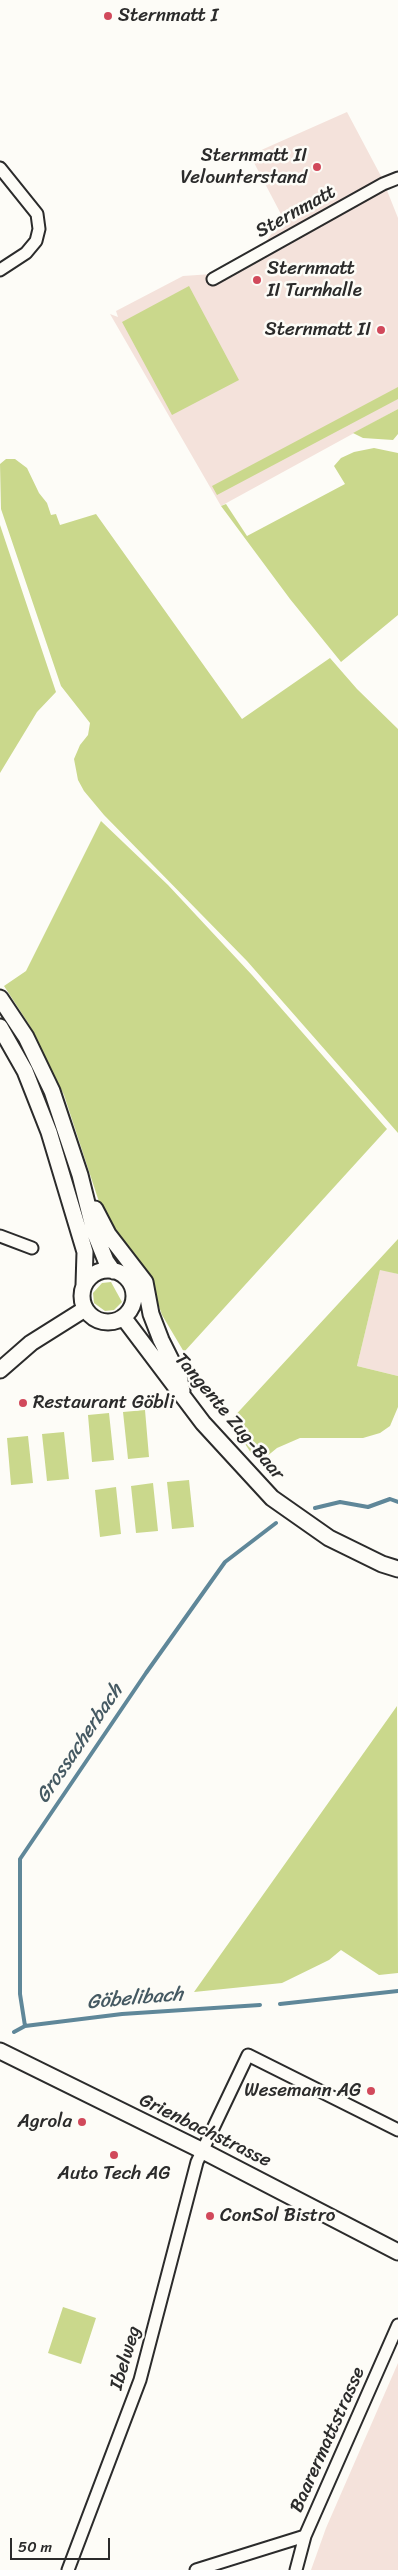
<!DOCTYPE html>
<html>
<head>
<meta charset="utf-8">
<style>
  body { margin:0 }
  #map { position:relative; width:398px; height:2570px; overflow:hidden; background:#fdfcf7; font-family:Sriracha,sans-serif }
  canvas { display:block }
  .scale { position:absolute; left:10px; top:2538px; width:100px; height:22px; box-sizing:border-box; border:2px solid #2b2b2b; border-top:0; padding-left:6px; font-size:15px; line-height:18px; white-space:nowrap; color:#2b2b2b; -webkit-text-stroke:4px #fdfcf7; paint-order:stroke }
</style>
</head>
<body>
<div id="map">
<canvas width="398" height="2570"></canvas>
<div class="scale">50 m</div>
</div>
<script>
const c = document.querySelector('canvas').getContext('2d');
c.lineJoin = 'round';
function fillPath(path, color) {
  c.fillStyle = color;
  c.fill(path, 'evenodd');
}
function shape(rows) {
  const path = new Path2D();
  for (const r of rows) {
    if (r.length === 3) {
      path.moveTo(r[0] + r[2], r[1]);
      path.arc(r[0], r[1], r[2], 0, 2 * Math.PI);
      continue;
    }
    path.moveTo(r[0], r[1]);
    for (let i = 2; i < r.length; i += 2) path.lineTo(r[i], r[i + 1]);
  }
  return path;
}
function stroke(path, color, width, dash) {
  c.strokeStyle = color;
  c.lineWidth = width;
  c.lineCap = dash ? 'butt' : 'round';
  c.setLineDash(dash || []);
  c.stroke(path);
}
function label(font, color, halo, rows, align = 'center') {
  c.font = font + ' Sriracha,sans-serif';
  c.lineWidth = 5;
  c.setLineDash([]);
  c.textBaseline = 'middle';
  c.strokeStyle = halo;
  c.fillStyle = color;
  for (const [text, x, y, turn = 0] of rows) {
    c.save();
    c.translate(x, y);
    c.rotate((+turn || 0) * Math.PI / 180);
    c.textAlign = isNaN(turn) ? turn : align;
    if (halo) c.strokeText(text, 0, 0);
    c.fillText(text, 0, 0);
    c.restore();
  }
}
fillPath(shape([
  [347,112,382,178,398,218,398,409,221,506,110,314,118,317,116,311,183,276,212,274,264,244,283,218,250,155],
  [380,1269,398,1274,398,1376,357,1366],
  [398,2363,398,2570,311,2570,326,2528]
]), '#f4e2db');
fillPath(shape([
  [189,286,239,380,172,415,122,322],
  [398,387,398,399,217,495,212,486],
  [398,409,398,434,393,440,363,438,353,433],
  [374,448,398,453,398,615,341,662,290,599,221,506,226,504,247,536,345,484,334,466,341,458,354,452],
  [6,459,15,459,27,468,39,493,47,503,51,515,56,514,60,525,96,514,242,719,330,658,357,689,398,729,398,1133,247,961,104,815,84,791,78,780,74,759,80,745,88,735,90,723,61,686,1,509,0,464],
  [0,525,56,692,37,712,0,773],
  [101,821,168,885,252,975,387,1129,184,1352,162,1315,149,1278,126,1250,102,1211,64,1095,30,1026,4,986,26,971],
  [398,1239,398,1274,380,1270,357,1366,398,1376,398,1407,390,1426,380,1433,363,1438,300,1438,277,1448,260,1462,253,1456,230,1421],
  [111,1282,122,1302,114,1310,105,1311,94,1303,93,1293,102,1283],
  [145,1410,149,1457,128,1459,123,1412],
  [109,1413,114,1460,92,1462,88,1415],
  [64,1432,69,1479,47,1481,42,1434],
  [28,1436,33,1483,11,1485,7,1438],
  [189,1480,194,1527,172,1529,167,1482],
  [153,1483,158,1531,136,1533,131,1486],
  [116,1487,121,1534,100,1537,95,1490],
  [397,1706,398,1973,379,1975,341,1950,329,1960,282,1983,194,1992],
  [63,2307,96,2318,81,2364,48,2353]
]), '#cad88c');
stroke(shape([
  [315,1508,340,1502,368,1507,390,1499,398,1502],
  [280,2004,398,1991],
  [25,2026,20,1994,20,1859,146,1673,225,1562,276,1523],
  [14,2032,25,2026,122,2014,260,2005]
]), '#5f8799', 4);
const street = shape([
  [0,168,37,214,39,229,36,241,26,253,0,270],
  [213,279,383,184,398,178],
  [0,1236,32,1248],
  [68,2570,140,2380,197,2162,248,2055,398,2130],
  [196,2570,305,2536],
  [296,2570,305,2536,398,2325]
]);
const secondary = shape([
  [0,998,26,1037,52,1091,80,1175,94,1231,106,1261,113,1271],
  [0,1027,25,1071,49,1132,85,1252,84,1285],
  [95,1209,108,1234,145,1282,151,1314,161,1340,179,1376,182,1391],
  [108,1296,26],
  [123,1317,203,1423,272,1498,329,1538,382,1564,398,1569],
  [0,1370,31,1343,85,1309],
  [0,2051,203,2151,398,2252]
]);
stroke(street, '#2b2b2b', 15);
stroke(secondary, '#2b2b2b', 19);
stroke(street, '#fdfcf7', 11);
stroke(secondary, '#fdfcf7', 15);
for (const [x, y, r, color] of [
  [108,16,5,"#d1495b"],
  [317,167,5,"#d1495b"],
  [257,280,5,"#d1495b"],
  [381,330,5,"#d1495b"],
  [23,1403,5,"#d1495b"],
  [371,2091,5,"#d1495b"],
  [82,2122,5,"#d1495b"],
  [114,2155,5,"#d1495b"],
  [210,2216,5,"#d1495b"]
]) {
  const dot = new Path2D();
  dot.arc(x, y, r, 0, 2 * Math.PI);
  c.fillStyle = color;
  c.fill(dot);
  stroke(dot, '#fdfcf7', 2);
}
label('19px', '#2b2b2b', '#fdfcf7', [
  ["Sternmatt I",118,16],
  ["Sternmatt II",307,156,"right"],
  ["Velounterstand",307,178,"right"],
  ["Sternmatt",267,269],
  ["II Turnhalle",267,291],
  ["Sternmatt II",371,330,"right"],
  ["Restaurant Göbli",33,1403],
  ["Wesemann AG",361,2091,"right"],
  ["Agrola",72,2122,"right"],
  ["Auto Tech AG",114,2174,"center"],
  ["ConSol Bistro",220,2216]
], 'left');
label('19px', '#2b2b2b', '#fdfcf7', [
  ["Sternmatt",296,212,-29],
  ["Tangente Zug-Baar",229,1417,50],
  ["Grienbachstrasse",205,2131,26],
  ["Ibelweg",126,2358,-73],
  ["Baarermattstrasse",328,2440,-66]
]);
label('italic 20px', '#455962', '#fdfcf7', [
  ["Grossacherbach",80,1744,-56],
  ["Göbelibach",135,1999,-5]
]);
</script>
</body>
</html>
